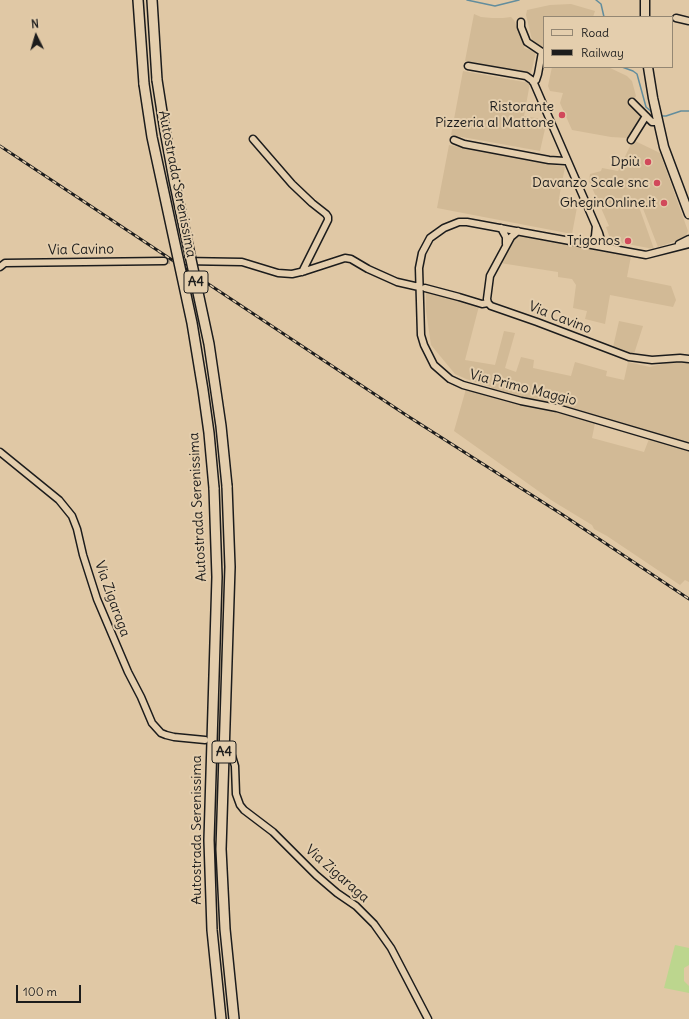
<!DOCTYPE html>
<html>
<head>
<meta charset="utf-8">
<style>
  body { margin:0 }
  #map { position:relative; width:689px; height:1019px; overflow:hidden; background:#e0c8a5; font-family:Delius,sans-serif }
  canvas { display:block }
  .legend { position:absolute; left:543px; top:16px; width:130px; height:52px; box-sizing:border-box; background:#e4cead; border:1px solid #948773; margin:0; padding:5px 7px; list-style:none; font-size:12px; color:#1c1c1c }
  .legend li { display:flex; align-items:center; gap:8px; height:20px }
  .legend b { width:20px; border:1px solid #948773 }
  .north { position:absolute; left:16px; top:16px; width:40px; height:40px; -webkit-text-stroke:3px #e4cead; paint-order:stroke; rotate:355deg; font-size:11px; font-weight:700; line-height:16px; text-align:center; color:#1c1c1c }
  .north::after { content:''; display:block; margin:auto; width:14px; height:18px; background:#1c1c1c; clip-path:polygon(50% 0,100% 100%,50% 72%,0 100%) }
  .scale { position:absolute; left:16px; top:985px; width:65px; height:18px; box-sizing:border-box; border:2px solid #1c1c1c; border-top:0; padding-left:5px; font-size:12px; line-height:14px; white-space:nowrap; color:#1c1c1c; -webkit-text-stroke:3px #e4cead; paint-order:stroke }
</style>
</head>
<body>
<div id="map">
<canvas width="689" height="1019"></canvas>
<ul class="legend">
<li><b style="height:5px;background:#e4cead"></b>Road</li>
<li><b style="height:5px;background:#1c1c1c"></b>Railway</li>
</ul>
<div class="north">N</div>
<div class="scale">100 m</div>
</div>
<script>
const c = document.querySelector('canvas').getContext('2d');
c.lineJoin = 'round';
function fillPath(path, color) {
  c.fillStyle = color;
  c.fill(path, 'evenodd');
}
function shape(rows) {
  const path = new Path2D();
  for (const r of rows) {
    path.moveTo(r[0], r[1]);
    for (let i = 2; i < r.length; i += 2) path.lineTo(r[i], r[i + 1]);
  }
  return path;
}
function stroke(path, color, width, dash) {
  c.strokeStyle = color;
  c.lineWidth = width;
  c.lineCap = dash ? 'butt' : 'round';
  c.setLineDash(dash || []);
  c.stroke(path);
}
function label(font, color, halo, rows, align = 'center') {
  c.font = font + ' Delius,sans-serif';
  c.lineWidth = 4;
  c.setLineDash([]);
  c.textBaseline = 'middle';
  c.strokeStyle = halo;
  c.fillStyle = color;
  for (const [text, x, y, turn = 0] of rows) {
    c.save();
    c.translate(x, y);
    c.rotate((+turn || 0) * Math.PI / 180);
    c.textAlign = isNaN(turn) ? turn : align;
    if (halo) c.strokeText(text, 0, 0);
    c.fillText(text, 0, 0);
    c.restore();
  }
}
fillPath(shape([
  [571,4,595,11,593,17,544,17,544,47,533,44,526,15,527,10,550,5],
  [474,14,481,17,492,18,503,18,511,17,514,20,525,45,524,48,536,52,531,73,465,61],
  [552,67,608,67,627,76,632,81,636,96,632,103,644,116,635,131,632,129,628,138,611,137,572,130,560,103,563,93,550,91,548,86],
  [463,71,530,83,524,116,547,120,540,151,451,135],
  [633,140,660,153,688,231,686,236,682,239,658,247,642,206,639,207,654,249,611,241,606,227,609,226,589,181,590,174,601,171,602,168,618,171],
  [449,145,565,167,559,198,578,202,572,234,437,208],
  [522,235,631,256,627,277,671,286,676,300,673,307,610,295,605,324,585,319,587,311,573,308,576,285,572,279,558,277,558,272,500,263,513,239],
  [426,291,479,306,465,360,495,365,504,331,515,333,505,368,516,372,521,357,534,360,533,368,571,376,575,362,607,371,606,376,624,380,628,362,650,367,673,361,689,362,689,443,552,402,526,398,491,389,491,387,466,379,455,374,431,345,426,311],
  [619,321,643,326,634,354,613,347],
  [466,389,507,402,547,410,595,423,592,438,644,452,649,439,689,450,689,582,685,580,680,585,607,536,594,529,592,525,551,500,454,431]
]), '#d2ba96');
fillPath(shape([
  [675,945,689,948,689,965,684,968,684,981,689,986,689,993,664,988]
]), '#bcd68e');
stroke(shape([
  [467,0,495,6,519,0],
  [596,0,601,4,604,17],
  [622,67,633,71,637,74,646,107,653,113],
  [660,116,666,116,681,111,689,111]
]), '#628d9d', 1.5);
stroke(shape([
  [164,261,181,261],
  [209,740,220,744,226,748,232,756]
]), '#b9a68a', 6, [6, 3]);
const minor = shape([
  [676,18,689,21],
  [521,22,521,27,527,42,542,52,538,74,536,80,533,82],
  [468,66,526,76,533,81,599,233,601,240,600,246],
  [632,102,652,122,658,122],
  [253,139,292,184,312,203,326,214,328,217,328,220,302,272],
  [454,140,464,144,549,160,565,161,567,160],
  [631,140,646,116],
  [501,228,506,237,506,244],
  [679,244,689,239],
  [689,244,646,255,467,222,459,222,444,228,430,238,422,253,419,268,421,335,424,345,434,365,450,379,463,385,521,401,557,408,689,447],
  [592,245,595,236,596,226],
  [183,261,242,262,278,273,292,274,305,271,345,258,351,259,368,269,397,282,419,287],
  [0,267,5,263,164,261],
  [425,288,459,297,482,304,488,303],
  [488,303,491,306,537,322,629,357,652,360,680,358,689,359],
  [488,303,487,299,490,276,511,237,518,231],
  [0,452,59,500,72,516,77,529,83,555,97,599,128,672,141,697,152,723,161,733,166,735,174,737,205,740],
  [232,756,235,766,236,794,240,805,244,810,273,832,316,875,337,893,356,906,374,924,391,948,428,1019]
]);
const major = shape([
  [645,17,645,0],
  [648,67,653,98,664,147,689,214]
]);
const highway = shape([
  [138,0,144,84],
  [152,0,157,80],
  [227,486,230,567,221,849,225,929,234,1019],
  [214,488,217,577,209,840,212,930,221,1019]
]);
stroke(minor, '#1c1c1c', 9);
stroke(major, '#1c1c1c', 11);
stroke(highway, '#1c1c1c', 12);
stroke(minor, '#e4cead', 6);
stroke(major, '#e4cead', 8);
stroke(highway, '#e4cead', 9);
const rail = shape([
  [0,146,406,415,563,515,689,599]
]);
stroke(rail, '#1c1c1c', 3);
stroke(rail, '#e4cead', 1.5, [4.5]);
const highwayBridge = shape([
  [157,80,165,131,174,180,209,344,221,426,227,486],
  [144,84,152,137,192,323,203,390,209,433,214,488]
]);
stroke(highwayBridge, '#1c1c1c', 12, []);
stroke(highwayBridge, '#e4cead', 9);
for (const [x, y, r, color] of [
  [562,115,4,"#d1495b"],
  [648,162,4,"#d1495b"],
  [657,183,4,"#d1495b"],
  [664,203,4,"#d1495b"],
  [628,241,4,"#d1495b"]
]) {
  const dot = new Path2D();
  dot.arc(x, y, r, 0, 2 * Math.PI);
  c.fillStyle = color;
  c.fill(dot);
  stroke(dot, '#e4cead', 1.5);
}
for (const [x, y, w] of [
  [196,282,24],
  [224,752,24]
]) {
  const box = new Path2D();
  box.roundRect(x - w / 2, y - 11, w, 22, 3);
  c.fillStyle = '#e4cead';
  c.fill(box);
  stroke(box, '#1c1c1c', 1);
}
label('bold 13px', '#1c1c1c', null, [
  ["A4",196,282],
  ["A4",224,752]
]);
label('14px', '#1c1c1c', '#e4cead', [
  ["Ristorante",554,107],
  ["Pizzeria al Mattone",554,123],
  ["Dpiù",640,162],
  ["Davanzo Scale snc",649,183],
  ["GheginOnline.it",656,203],
  ["Trigonos",620,241]
], 'right');
label('14px', '#1c1c1c', '#e4cead', [
  ["Autostrada Serenissima",177,184,79],
  ["Via Cavino",81,250,-1],
  ["Via Cavino",560,318,21],
  ["Via Primo Maggio",523,388,14],
  ["Autostrada Serenissima",198,507,-93],
  ["Via Zigaraga",112,599,70],
  ["Autostrada Serenissima",197,830,-90],
  ["Via Zigaraga",337,874,41]
]);
</script>
</body>
</html>
